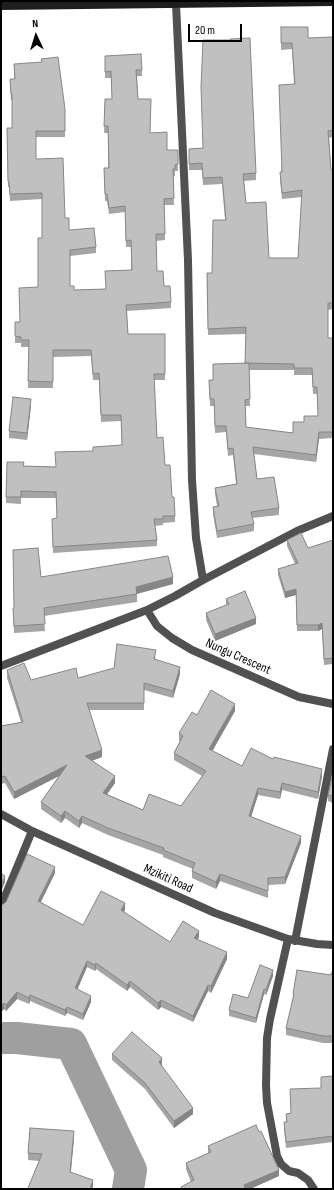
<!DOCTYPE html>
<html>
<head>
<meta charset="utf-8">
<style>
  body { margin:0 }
  #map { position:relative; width:334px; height:1190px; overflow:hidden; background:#fff; font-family:"Sofia Sans Condensed",sans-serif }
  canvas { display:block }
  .frame { position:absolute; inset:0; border:2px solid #000; pointer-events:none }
  .north { position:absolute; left:16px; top:16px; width:40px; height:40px; -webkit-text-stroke:3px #fff; paint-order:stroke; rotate:356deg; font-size:11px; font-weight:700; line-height:16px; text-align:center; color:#000 }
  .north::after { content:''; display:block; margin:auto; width:14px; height:18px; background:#000; clip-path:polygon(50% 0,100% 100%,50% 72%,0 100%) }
  .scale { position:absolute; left:188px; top:24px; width:54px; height:18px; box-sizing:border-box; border:2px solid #000; border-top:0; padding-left:5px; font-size:12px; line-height:14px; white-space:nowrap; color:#000; -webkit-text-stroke:3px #fff; paint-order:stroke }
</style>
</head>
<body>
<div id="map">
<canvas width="334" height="1190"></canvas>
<div class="frame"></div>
<div class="north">N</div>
<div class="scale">20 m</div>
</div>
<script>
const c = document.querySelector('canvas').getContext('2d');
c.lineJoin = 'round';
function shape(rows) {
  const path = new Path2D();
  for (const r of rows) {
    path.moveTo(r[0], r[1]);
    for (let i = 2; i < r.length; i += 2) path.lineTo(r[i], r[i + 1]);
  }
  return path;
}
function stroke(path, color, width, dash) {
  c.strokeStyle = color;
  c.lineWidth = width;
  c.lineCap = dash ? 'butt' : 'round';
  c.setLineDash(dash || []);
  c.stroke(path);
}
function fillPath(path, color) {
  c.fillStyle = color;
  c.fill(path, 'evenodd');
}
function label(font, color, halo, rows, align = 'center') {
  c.font = font + ' "Sofia Sans Condensed",sans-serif';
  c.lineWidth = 3.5;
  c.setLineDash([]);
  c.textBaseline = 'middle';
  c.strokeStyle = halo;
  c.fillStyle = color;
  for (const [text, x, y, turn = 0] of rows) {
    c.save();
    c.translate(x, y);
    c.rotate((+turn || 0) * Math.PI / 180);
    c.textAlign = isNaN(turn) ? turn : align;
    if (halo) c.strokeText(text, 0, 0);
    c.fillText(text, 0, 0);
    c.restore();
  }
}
stroke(shape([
  [1,1038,17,1038,71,1044,131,1170,128,1189]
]), '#9f9f9f', 32);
stroke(shape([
  [176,4,188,260,192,480,196,538,203,580],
  [147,610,157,626,172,638,192,650,299,697,333,704],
  [1,666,147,610,175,596,203,580,297,531,333,516],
  [1,814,32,831,215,913,288,939,317,944,333,945],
  [1,906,32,831],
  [288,939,270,1019,267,1038,266,1085,267,1103,277,1156,281,1164,289,1171,298,1173,308,1180,314,1189],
  [295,941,333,749]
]), '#515151', 8);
stroke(shape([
  [1,6,333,2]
]), '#1e1e1e', 8);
fillPath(shape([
  [281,27,308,38,333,37,333,137,329,138,331,170,333,170,333,309,328,310,328,338,333,338,333,438,319,439,316,462,254,454,257,479,279,508,279,515,252,518,254,524,254,531,217,538,213,514,213,507,217,506,215,494,215,488,236,484,233,455,228,456,226,432,215,433,214,406,210,406,209,380,213,380,245,363,246,334,208,335,207,273,212,273,225,220,222,184,203,185,202,170,189,170,189,149,203,148,256,173,256,180,244,181,246,203,269,258,298,258,302,197,282,199,280,179,280,172,281,172,294,84,292,49,281,50],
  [249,370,294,370,294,375,312,375,313,394,317,394,318,416,304,422,293,433,246,427,245,406,250,406],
  [105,56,142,70,142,76,137,76,138,99,150,132,167,150,178,164,178,171,175,171,175,176,173,176,174,205,164,205,165,240,156,241,157,271,164,286,171,302,171,308,127,311,128,334,165,334,165,380,154,380,157,438,165,465,172,497,175,516,175,522,163,523,163,525,155,526,157,540,157,546,53,553,52,525,57,518,56,498,21,498,21,504,6,503,6,497,24,466,55,467,93,451,122,445,121,421,101,422,99,380,93,380,91,356,53,357,53,388,28,388,29,347,21,347,21,343,15,343,15,322,20,322,38,287,42,238,42,199,10,201,9,187,8,187,7,128,12,128,12,100,11,100,10,79,14,79,14,64,65,109,65,137,36,137,36,159,65,218,69,230,96,247,96,253,70,256,70,286,74,290,106,289,131,270,131,247,126,247,125,212,109,214,107,201,105,201,104,168,108,168,108,133,104,133,105,99,112,99,111,78,105,78],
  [31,405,27,440,9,438,9,431],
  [287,540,308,548,333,540,333,664,324,665,322,629,318,631,297,631,296,595,285,598,278,575,278,569,295,564,287,546],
  [41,577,173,584,137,594,137,602,44,616,45,631,14,633,13,608,14,608],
  [226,599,256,624,215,641,206,620,206,613,226,605],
  [156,657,155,659,180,674,173,698,144,690,144,710,89,710,102,757,92,761,115,783,107,794,143,810,181,806,202,776,174,760,174,753,180,741,179,741,179,733,197,715,235,711,212,751,242,766,273,759,322,776,318,799,282,790,280,799,258,795,251,817,301,843,285,884,268,885,268,898,220,881,216,889,192,878,192,871,193,869,163,857,163,855,108,835,82,823,79,828,65,818,61,823,41,809,41,802,59,776,14,799,5,783,1,784,1,726,21,722,7,678,7,670,31,680,78,678],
  [333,773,333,803,328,801,328,795],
  [55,873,40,903,83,925,125,910,124,912,170,942,199,937,197,939,227,959,211,993,208,991,193,1022,161,1007,158,1010,130,987,127,991,96,969,95,971,87,967,77,990,91,1002,83,1020,67,1013,65,1016,30,1001,29,1004,17,999,6,1011,4,1009,1,1012,1,905,2,905],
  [333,973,333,1043,323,1043,286,1035,286,1028,293,1000,293,994,331,975],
  [273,976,266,995,264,994,256,1023,229,1016,229,1010,248,998],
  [112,1054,162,1065,161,1065,193,1114,174,1128,145,1089,112,1060],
  [333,1076,333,1142,286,1148,284,1129,284,1122,286,1122,286,1114,291,1113,321,1088],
  [74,1138,71,1172,93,1186,92,1189,28,1189,28,1188,39,1161,28,1160,28,1153],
  [208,1146,279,1176,250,1189,181,1189,181,1187,191,1182,186,1169,186,1163,208,1153]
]), '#a5a5a5');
fillPath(shape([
  [31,399,31,405,27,440,27,433],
  [319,432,319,439,316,462,316,455],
  [173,577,173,584,136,594,136,587],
  [296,589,296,595,285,598,285,592],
  [256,618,256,624,215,641,215,634],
  [322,623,322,629,318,631,318,625],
  [180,667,180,674,173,698,173,691],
  [235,704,235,711,209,757,209,749],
  [102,750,102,757,85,763,85,756],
  [67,765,67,772,14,799,14,792],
  [322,769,322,776,318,799,318,792],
  [115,776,115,783,103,800,103,793],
  [282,783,282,790,280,799,280,792],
  [258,788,258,795,249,823,249,816],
  [65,811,65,818,61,823,61,816],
  [82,816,82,823,79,828,79,821],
  [301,836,301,843,285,884,285,877],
  [55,867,55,873,38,908,38,901],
  [220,874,220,881,216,889,216,882],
  [5,876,5,882,1,892,1,885],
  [125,903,125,910,121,916,121,910],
  [199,931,199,937,194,944,194,938],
  [227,952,227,959,211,993,211,986],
  [87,961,87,967,75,995,75,988],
  [96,963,96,969,95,971,95,965],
  [273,970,273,976,266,995,266,990],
  [130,981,130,987,127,991,127,985],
  [208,985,208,991,193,1022,193,1016],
  [264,989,264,994,256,1023,256,1018],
  [17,992,17,999,6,1011,6,1005],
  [30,995,30,1001,29,1004,29,998],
  [91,996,91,1002,83,1020,83,1014],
  [161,1000,161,1007,158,1010,158,1003],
  [4,1003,4,1009,1,1012,1,1006],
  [67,1007,67,1013,65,1016,65,1010],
  [162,1058,162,1065,159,1068,159,1062],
  [193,1108,193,1114,174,1128,174,1121],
  [74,1131,74,1138,70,1178,70,1172],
  [279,1170,279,1176,250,1189,243,1189,244,1185],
  [93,1180,93,1186,92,1189,90,1189]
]), '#868686');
const building = shape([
  [281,27,308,27,308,38,333,37,333,130,328,131,331,170,333,170,333,303,328,303,328,338,333,338,333,432,319,432,316,455,253,447,257,479,274,477,279,508,251,512,254,524,217,531,213,507,219,506,215,488,237,484,233,448,228,449,226,426,215,426,214,399,210,399,209,380,213,380,213,364,249,363,250,399,245,400,246,427,293,433,293,422,304,422,304,416,318,416,317,387,313,387,312,368,294,368,294,364,245,363,246,327,208,329,207,273,212,273,213,220,226,220,222,177,203,178,202,163,189,164,189,149,203,148,201,87,203,40,231,40,230,39,250,38,256,173,243,174,246,203,266,202,269,258,298,258,302,190,282,193,280,172,282,172,279,85,295,84,292,43,281,43,281,27],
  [141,54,142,70,136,70,138,99,151,99,150,133,167,132,167,150,178,150,178,164,175,165,175,169,173,169,174,198,164,199,165,234,156,234,157,271,163,271,164,286,170,286,171,302,126,305,128,334,165,334,165,374,154,374,157,438,163,437,165,465,170,465,172,497,174,497,175,516,163,516,163,519,154,519,157,540,53,547,52,519,57,518,56,492,21,491,21,497,6,497,7,462,24,462,23,466,56,467,55,452,93,451,93,447,122,445,121,415,101,415,99,373,93,374,91,350,53,350,53,382,28,381,29,340,21,340,21,337,15,336,15,322,20,322,19,288,38,287,38,238,42,238,42,193,10,194,9,181,8,181,7,128,12,128,12,94,11,94,10,79,15,79,14,64,42,62,41,59,58,57,65,109,65,131,36,131,36,159,63,158,65,218,69,218,69,230,94,228,96,247,70,250,70,286,74,286,74,290,106,289,105,271,132,270,131,240,126,241,125,206,109,208,107,194,105,194,104,168,109,168,108,126,104,126,105,99,112,99,111,71,105,72,105,56,141,54],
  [13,397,31,399,27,433,9,431,13,397],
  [301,533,308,548,333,540,333,617,332,618,333,618,333,658,324,659,322,623,318,625,297,625,296,589,285,592,278,569,298,563,287,540,301,533],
  [38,548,41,577,168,556,173,577,136,587,137,594,44,608,45,624,14,626,13,608,14,608,13,550,38,548],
  [245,591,256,618,215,634,206,613,229,604,226,599,245,591],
  [117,644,156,650,154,659,180,667,173,691,144,683,144,703,87,703,102,750,85,756,115,776,103,793,143,810,149,794,181,806,206,771,174,753,183,736,179,733,192,712,197,715,211,690,235,704,209,749,242,766,251,748,273,759,274,757,322,769,318,792,282,783,280,792,258,788,249,816,301,836,285,877,268,878,268,891,220,874,216,882,192,871,195,863,163,850,164,848,108,828,82,816,79,821,65,811,61,816,41,802,67,765,14,792,5,776,1,777,1,726,23,722,7,670,24,663,31,680,76,668,78,678,114,668,117,644],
  [333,773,333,796,328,795,333,773],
  [27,854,55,867,38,901,83,925,101,891,125,903,121,910,170,942,183,921,199,931,194,938,227,952,211,986,208,985,193,1016,161,1000,158,1003,130,981,127,985,96,963,95,965,87,961,75,988,91,996,83,1014,67,1007,65,1010,30,995,29,998,17,992,6,1005,4,1003,1,1006,1,905,2,905,6,902,27,854],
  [1,873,5,876,1,885,1,873],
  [260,965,273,970,266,990,264,989,256,1018,229,1010,233,994,248,998,260,965],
  [297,970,331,975,331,973,333,973,333,1036,323,1036,286,1028,294,994,293,994,297,970],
  [132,1032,162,1058,159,1062,193,1108,174,1121,145,1083,112,1054,132,1032],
  [333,1076,333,1136,286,1142,284,1122,287,1122,286,1114,291,1113,290,1089,321,1088,321,1077,333,1076],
  [256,1125,259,1132,261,1131,279,1170,244,1185,245,1188,243,1189,182,1189,181,1187,194,1180,186,1163,211,1152,208,1146,256,1125],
  [30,1128,74,1131,70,1172,93,1180,90,1189,30,1189,28,1188,42,1154,28,1153,30,1128]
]);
fillPath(building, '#c0c0c0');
stroke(building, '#868686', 1);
label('13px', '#000', '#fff', [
  ["Nungu Crescent",238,657,24],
  ["Mzikiti Road",168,879,24]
]);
</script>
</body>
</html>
